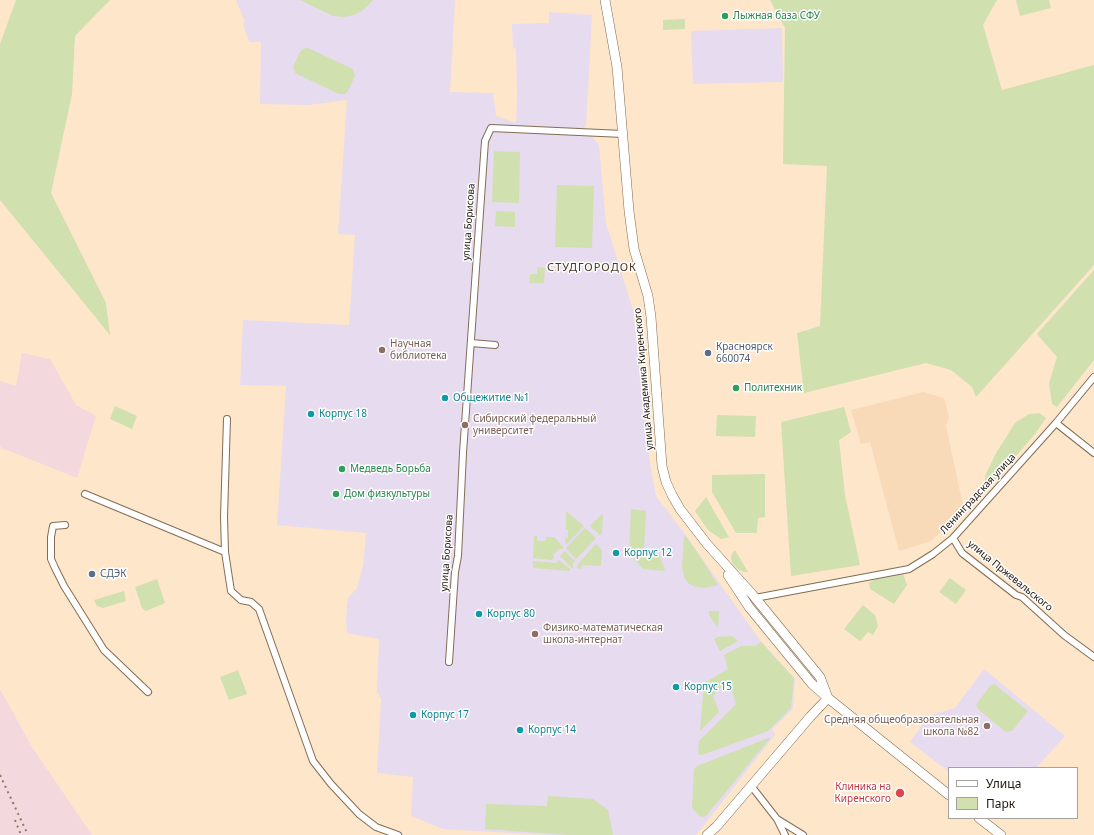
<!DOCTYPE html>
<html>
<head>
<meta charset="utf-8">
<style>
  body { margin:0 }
  #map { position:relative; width:1094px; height:835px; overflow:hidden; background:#fee6ca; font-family:"Noto Sans",sans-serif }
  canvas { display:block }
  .legend { position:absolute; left:948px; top:767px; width:130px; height:52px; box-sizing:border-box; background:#fff; border:1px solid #a5a29e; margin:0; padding:5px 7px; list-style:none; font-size:12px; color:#1f160c }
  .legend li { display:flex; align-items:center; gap:8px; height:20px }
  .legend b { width:20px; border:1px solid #a5a29e }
</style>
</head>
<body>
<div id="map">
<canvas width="1094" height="835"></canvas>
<ul class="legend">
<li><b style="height:5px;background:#fff"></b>Улица</li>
<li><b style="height:11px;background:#d0e0af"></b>Парк</li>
</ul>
</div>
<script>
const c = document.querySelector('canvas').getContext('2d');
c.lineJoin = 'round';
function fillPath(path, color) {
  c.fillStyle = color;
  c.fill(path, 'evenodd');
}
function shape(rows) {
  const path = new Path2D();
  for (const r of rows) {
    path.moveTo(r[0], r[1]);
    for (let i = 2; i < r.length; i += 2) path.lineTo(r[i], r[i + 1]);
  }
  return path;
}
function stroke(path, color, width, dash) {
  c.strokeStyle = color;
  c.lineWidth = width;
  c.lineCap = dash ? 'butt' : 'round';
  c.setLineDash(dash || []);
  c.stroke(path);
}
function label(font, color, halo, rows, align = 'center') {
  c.font = font + ' "Noto Sans",sans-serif';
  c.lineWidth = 3;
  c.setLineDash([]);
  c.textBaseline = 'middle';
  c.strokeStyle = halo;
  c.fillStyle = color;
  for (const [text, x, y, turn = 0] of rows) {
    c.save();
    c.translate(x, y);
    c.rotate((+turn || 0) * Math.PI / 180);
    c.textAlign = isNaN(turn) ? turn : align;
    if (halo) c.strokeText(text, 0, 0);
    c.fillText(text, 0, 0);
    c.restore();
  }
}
fillPath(shape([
  [22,353,50,359,76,405,96,416,77,478,7,450,2,449,0,445,0,381,16,386],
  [0,689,32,747,92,835,0,835]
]), '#f3d9dd');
fillPath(shape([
  [923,392,944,398,949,417,946,426,964,510,931,541,899,551,870,442,861,444,851,410]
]), '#f8dab8');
fillPath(shape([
  [236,0,455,0,450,92,493,93,496,116,516,123,517,96,516,49,513,48,512,24,549,23,549,12,592,15,586,126,584,126,599,145,606,223,633,310,650,464,656,496,685,534,759,639,795,679,793,709,772,729,775,735,696,835,546,835,443,829,411,816,413,777,377,773,381,699,377,692,379,639,347,633,346,618,348,598,357,588,363,566,366,533,277,525,286,386,240,385,243,320,349,325,355,235,338,234,347,100,308,105,260,104,261,42,249,42,243,24,245,22],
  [782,28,783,82,693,84,691,31],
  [984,669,1065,736,1036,768,1025,768,1022,766,1020,768,949,768,949,772,910,742,928,716,955,708]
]), '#e7dbef');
fillPath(shape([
  [16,0,110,0,75,36,72,94,51,193,106,303,110,335,0,200,0,44],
  [300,0,373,0,363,10,354,15,344,17,333,16],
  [770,0,997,0,983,25,1002,90,1094,65,1094,265,976,397,972,387,951,370,926,363,804,393,797,333,820,326,827,166,783,164,785,28],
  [1016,0,1049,0,1051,8,1020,16],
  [685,19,685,29,663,30,663,20],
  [305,48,308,48,353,69,355,76,348,91,345,94,339,94,295,73,293,67,300,52],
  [494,151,520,152,519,203,492,202],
  [557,185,594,186,592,248,555,247],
  [496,211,515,212,515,227,495,226],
  [537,267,545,268,544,283,529,283,530,274,537,274],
  [1094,270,1094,360,1057,407,1052,404,1049,383,1057,357,1037,334],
  [115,406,137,416,132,429,110,419],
  [844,407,851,432,839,440,845,495,860,565,791,576,781,422],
  [1039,413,1046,418,1035,434,991,485,985,482,985,476,996,453,1015,423,1029,414],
  [717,415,756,416,755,437,716,436],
  [765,474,765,517,758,518,757,533,736,533,712,492,712,475],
  [706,497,729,537,721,539,708,530,695,511],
  [631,509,646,511,644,551,659,553,665,571,643,569,629,553],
  [566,511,584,526,567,544,565,542,565,538,568,538,568,530,566,530],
  [602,514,603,517,602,533,600,535,590,526],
  [585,528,596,538,576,559,566,548],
  [685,535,703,561,718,585,703,588,693,586,688,583,684,577,682,567,684,538],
  [534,536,537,536,537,541,545,541,546,537,554,537,564,548,562,549,559,549,553,555,554,557,552,560,533,558],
  [596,544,602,550,601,566,582,565,581,569,577,568,578,564],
  [735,550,748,572,744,572,739,570,732,563,731,558,732,554],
  [565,551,575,561,573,563,573,569,560,556],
  [559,560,570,569,570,571,533,568,533,561,556,563],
  [903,574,907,585,894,604,870,589,869,583,875,579],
  [950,578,966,590,956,604,939,592],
  [157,579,165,603,146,611,144,610,142,608,135,587],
  [124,591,126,601,103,608,97,606,94,600],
  [863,605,875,615,878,626,873,635,868,632,860,641,844,629],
  [709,611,719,611,718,628,709,615],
  [732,636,738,641,720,651,714,639,718,637],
  [761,642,794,678,791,708,768,731,702,755,698,754,699,741,736,704,728,680,713,696,719,712,700,731,704,683,728,669,724,655,741,646,756,646],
  [238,670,247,694,229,700,220,677],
  [994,684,1028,711,1012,731,1006,732,979,710,976,705,990,686],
  [771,737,706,816,701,817,692,808,694,769,697,766],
  [548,796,593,799,608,810,613,835,569,835,485,829,486,804,547,806]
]), '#d0e0af');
const minor = shape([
  [471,343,495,345],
  [1056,423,1094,453],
  [85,494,225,552,231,591,241,600,251,602,259,609,313,761,331,784,359,814,376,827,398,835],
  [65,525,53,526,51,537,51,559,55,568,64,586,104,650,148,692],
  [953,538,962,553,1016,595,1022,597,1064,635,1094,657],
  [225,552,224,517,227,419],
  [755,598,909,569,933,554,953,538,1056,423,1094,377],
  [449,662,455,572,458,556,463,453,485,141,491,128,623,134],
  [752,787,777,819,785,835],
  [777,819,803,835]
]);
const secondary = shape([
  [605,0,617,67,629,211,634,249,648,296,651,317,662,466,666,482,672,495,680,509,707,544,752,594,820,677,828,698],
  [728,575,749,607,812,684,828,698,949,795],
  [979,818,1001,835],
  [707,835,717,826,810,717,828,698]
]);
stroke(minor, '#826d54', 8);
stroke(secondary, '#826d54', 10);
stroke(minor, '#fff', 6);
stroke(secondary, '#fff', 9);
stroke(shape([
  [0,775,28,835],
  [15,820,21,835]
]), '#8a7a67', 2, [2, 4]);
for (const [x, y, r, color] of [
  [725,16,4,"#2e9e5b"],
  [382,350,4,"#8d6e63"],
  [708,353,4,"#5c6f8a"],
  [736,388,4,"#2e9e5b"],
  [445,398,4,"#0f9aa8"],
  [311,414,4,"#0f9aa8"],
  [465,425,4,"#8d6e63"],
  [342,469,4,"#2e9e5b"],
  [336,494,4,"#2e9e5b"],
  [616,553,4,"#0f9aa8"],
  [92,574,4,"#5c6f8a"],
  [479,614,4,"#0f9aa8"],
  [535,634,4,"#8d6e63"],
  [676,687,4,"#0f9aa8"],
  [413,715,4,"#0f9aa8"],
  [987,726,4,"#8d6e63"],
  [520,730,4,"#0f9aa8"],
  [900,793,5,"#e0444e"]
]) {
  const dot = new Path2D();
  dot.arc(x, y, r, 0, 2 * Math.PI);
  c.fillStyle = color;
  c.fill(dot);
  stroke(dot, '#fff', 1.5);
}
label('10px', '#27864d', '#fff', [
  ["Лыжная база СФУ",733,16],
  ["Политехник",744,388],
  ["Медведь Борьба",350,469],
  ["Дом физкультуры",344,494]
], 'left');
label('10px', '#1f160c', '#fff', [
  ["улица Борисова",469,222,-86],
  ["улица Академика Киренского",644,379,-95],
  ["Ленинградская улица",978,494,-47],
  ["улица Борисова",447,553,-86],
  ["улица Пржевальского",1010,576,39]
]);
label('10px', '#785e54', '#fff', [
  ["Научная",390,344],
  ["библиотека",390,356],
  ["Сибирский федеральный",473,419],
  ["университет",473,431],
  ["Физико-математическая",543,628],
  ["школа-интернат",543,640],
  ["Средняя общеобразовательная",979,720,"right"],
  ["школа №82",979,732,"right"]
], 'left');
label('10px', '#4e5e75', '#fff', [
  ["Красноярск",716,347],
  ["660074",716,359],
  ["СДЭК",100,574]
], 'left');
label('10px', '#0d838f', '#fff', [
  ["Общежитие №1",453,398],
  ["Корпус 18",319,414],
  ["Корпус 12",624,553],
  ["Корпус 80",487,614],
  ["Корпус 15",684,687],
  ["Корпус 17",421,715],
  ["Корпус 14",528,730]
], 'left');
label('10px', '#be3a42', '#fff', [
  ["Клиника на",891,787],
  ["Киренского",891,799]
], 'right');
c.letterSpacing = '1px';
label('11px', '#49361f', '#fff', [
  ["СТУДГОРОДОК",592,268]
]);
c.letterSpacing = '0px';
</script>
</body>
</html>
